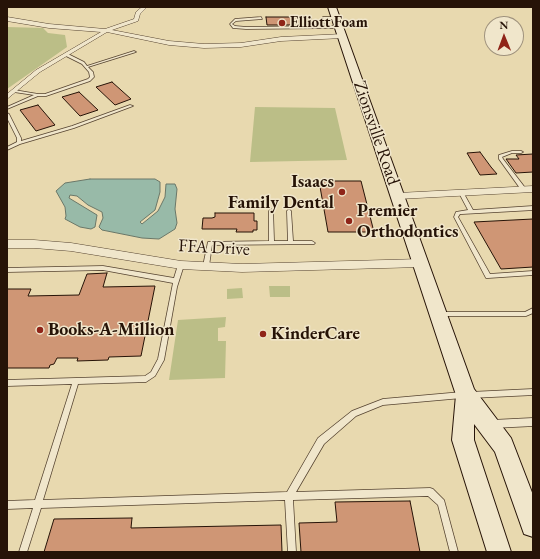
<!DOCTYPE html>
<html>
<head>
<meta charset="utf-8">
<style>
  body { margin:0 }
  #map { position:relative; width:540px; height:559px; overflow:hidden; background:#e8d9af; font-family:"EB Garamond",serif }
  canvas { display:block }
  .frame { position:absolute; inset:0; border:8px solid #261307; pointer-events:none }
  .north { position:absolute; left:484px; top:16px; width:40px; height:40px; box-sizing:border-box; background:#f0e6cb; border:1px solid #9f927d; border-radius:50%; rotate:359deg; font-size:11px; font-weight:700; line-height:16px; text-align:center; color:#261307 }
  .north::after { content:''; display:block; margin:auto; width:14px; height:18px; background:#8f2418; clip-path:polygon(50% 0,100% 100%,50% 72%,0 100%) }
</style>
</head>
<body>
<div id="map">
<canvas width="540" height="559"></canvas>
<div class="frame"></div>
<div class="north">N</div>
</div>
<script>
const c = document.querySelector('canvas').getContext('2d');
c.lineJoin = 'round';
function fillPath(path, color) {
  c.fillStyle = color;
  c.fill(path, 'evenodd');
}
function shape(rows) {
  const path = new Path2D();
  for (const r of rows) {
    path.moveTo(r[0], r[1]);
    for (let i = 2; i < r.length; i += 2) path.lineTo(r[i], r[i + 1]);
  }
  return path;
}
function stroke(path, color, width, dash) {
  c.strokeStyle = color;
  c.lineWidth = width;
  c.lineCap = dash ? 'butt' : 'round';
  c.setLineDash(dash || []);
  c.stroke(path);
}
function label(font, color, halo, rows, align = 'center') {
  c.font = font + ' "EB Garamond",serif';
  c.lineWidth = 3;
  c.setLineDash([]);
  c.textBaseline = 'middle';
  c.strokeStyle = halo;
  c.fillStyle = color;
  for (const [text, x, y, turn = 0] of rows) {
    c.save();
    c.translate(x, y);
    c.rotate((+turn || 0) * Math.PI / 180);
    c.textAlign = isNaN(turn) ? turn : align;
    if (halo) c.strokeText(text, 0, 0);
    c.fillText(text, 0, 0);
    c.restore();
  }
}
fillPath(shape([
  [7,27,43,28,48,33,65,35,67,47,7,89],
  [255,107,335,108,347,160,250,162],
  [269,286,290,286,290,297,270,297],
  [242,288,243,298,227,299,227,289],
  [226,317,225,327,218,328,218,341,226,341,225,378,169,380,178,320]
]), '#bbbe87');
const water = shape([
  [90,179,155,179,160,182,160,192,155,210,140,222,142,224,158,211,165,197,166,184,175,184,177,189,175,209,177,223,175,229,159,239,142,238,102,230,99,227,103,218,102,212,88,205,77,196,70,195,69,198,97,215,95,227,91,229,80,227,65,219,66,216,65,207,56,191,65,183,90,179]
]);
fillPath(water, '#98baa8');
stroke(water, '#6a7768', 1);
const building = shape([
  [266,17,311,17,312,25,267,25,266,17],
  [112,82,131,99,115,105,96,87,112,82],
  [79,92,98,110,80,116,62,97,79,92],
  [38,105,55,125,36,131,20,110,38,105],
  [480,152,491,167,497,174,480,175,467,153,480,152],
  [533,154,533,172,516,173,506,159,519,159,516,155,533,154],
  [319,181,361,181,374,232,328,232,319,181],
  [215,213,254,213,254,221,257,221,257,230,253,230,253,232,236,232,237,229,202,229,203,218,212,218,215,217,215,213],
  [533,219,533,267,501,269,474,222,533,219],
  [107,273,103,287,155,286,141,356,109,357,108,360,77,361,78,358,57,358,54,364,50,365,49,368,7,368,7,289,31,289,28,296,79,295,87,274,107,273],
  [410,501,420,552,301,552,299,523,337,522,335,502,410,501],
  [132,518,131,528,281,525,282,552,44,552,54,519,132,518]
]);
fillPath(building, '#cf9675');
stroke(building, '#261307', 1);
const service = shape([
  [261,17,262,19,236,21,232,24,235,26,246,27,325,26,323,17,336,17,337,19,326,19,328,26,340,26,341,27,340,28,246,29,233,28,230,24,235,19,261,17],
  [134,51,136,52,88,67,93,72,94,77,90,81,46,96,38,96,7,109,7,107,34,95,14,92,14,90,38,94,45,94,88,79,90,77,89,72,82,64,66,56,66,54,68,54,84,62,87,66,134,51],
  [130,105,133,106,74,128,20,144,7,150,7,147,17,142,17,138,7,118,7,113,9,114,21,138,21,141,72,126,130,105],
  [512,151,521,151,523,152,521,153,512,153,502,157,503,159,526,189,526,191,522,191,499,159,499,155,512,151],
  [459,192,463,192,473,210,533,206,533,210,462,214,460,214,458,217,490,274,533,271,533,275,488,278,486,278,454,217,456,212,468,210,459,193,459,192],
  [271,209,273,211,274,241,288,241,287,211,289,209,291,211,293,241,312,241,315,243,314,244,212,245,209,266,208,267,204,267,203,266,208,242,269,241,269,211,271,209],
  [181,263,184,265,177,287,164,360,155,376,146,382,78,384,43,500,287,492,318,438,352,411,383,399,462,392,464,393,465,395,464,397,462,398,383,405,356,416,324,444,296,492,430,488,433,489,444,500,458,552,450,552,438,505,428,496,293,500,296,552,288,552,285,500,41,508,27,552,19,552,33,508,7,509,7,501,35,500,72,384,7,386,7,380,145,376,151,372,158,359,173,283,103,270,7,272,7,268,103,266,174,278,178,265,181,263],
  [533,308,533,313,526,316,439,316,438,314,439,312,525,312,533,308],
  [533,389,533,395,471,398,469,397,468,395,469,393,471,392,533,389],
  [533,418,533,426,493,428,490,427,489,424,490,421,493,420,533,418]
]);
const minor = shape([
  [142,7,147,7,140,14,138,21,112,30,169,41,204,44,241,43,281,37,343,34,346,36,343,38,281,41,241,47,204,48,169,45,107,32,40,72,7,99,7,94,36,70,101,32,49,28,7,21,7,17,49,24,105,29,134,19,136,12,142,7],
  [533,186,533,192,398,199,393,196,398,193,533,186],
  [7,240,34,240,71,243,181,261,242,264,421,259,425,260,426,263,425,266,421,267,242,272,181,269,71,251,34,248,7,248,7,240]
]);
const secondary = shape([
  [328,7,336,7,474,389,511,438,533,495,533,537,524,534,495,452,474,424,474,440,511,552,487,552,452,440,456,395,328,7]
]);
stroke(service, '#564431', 1.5);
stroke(minor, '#564431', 1);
stroke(secondary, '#261307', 2);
fillPath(service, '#f0e6cb');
fillPath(minor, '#f0e6cb');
fillPath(secondary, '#f0e6cb');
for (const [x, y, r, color] of [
  [282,23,4,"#8f2418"],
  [342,192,4,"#8f2418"],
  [349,221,4,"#8f2418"],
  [40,330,4,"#8f2418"],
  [263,334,4,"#8f2418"]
]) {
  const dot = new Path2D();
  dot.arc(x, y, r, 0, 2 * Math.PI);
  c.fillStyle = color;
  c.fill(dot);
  stroke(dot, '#f0e6cb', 1.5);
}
label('bold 15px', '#261307', '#f0e6cb', [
  ["Elliott Foam",290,23]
], 'left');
label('18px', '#261307', '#f0e6cb', [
  ["Zionsville Road",376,133,71],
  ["FFA Drive",214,248,3]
]);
label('bold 18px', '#261307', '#f0e6cb', [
  ["Isaacs",334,182,"right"],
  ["Family Dental",334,203,"right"],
  ["Premier",357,211],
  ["Orthodontics",357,232],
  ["Books-A-Million",48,330],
  ["KinderCare",271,334]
], 'left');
</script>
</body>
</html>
